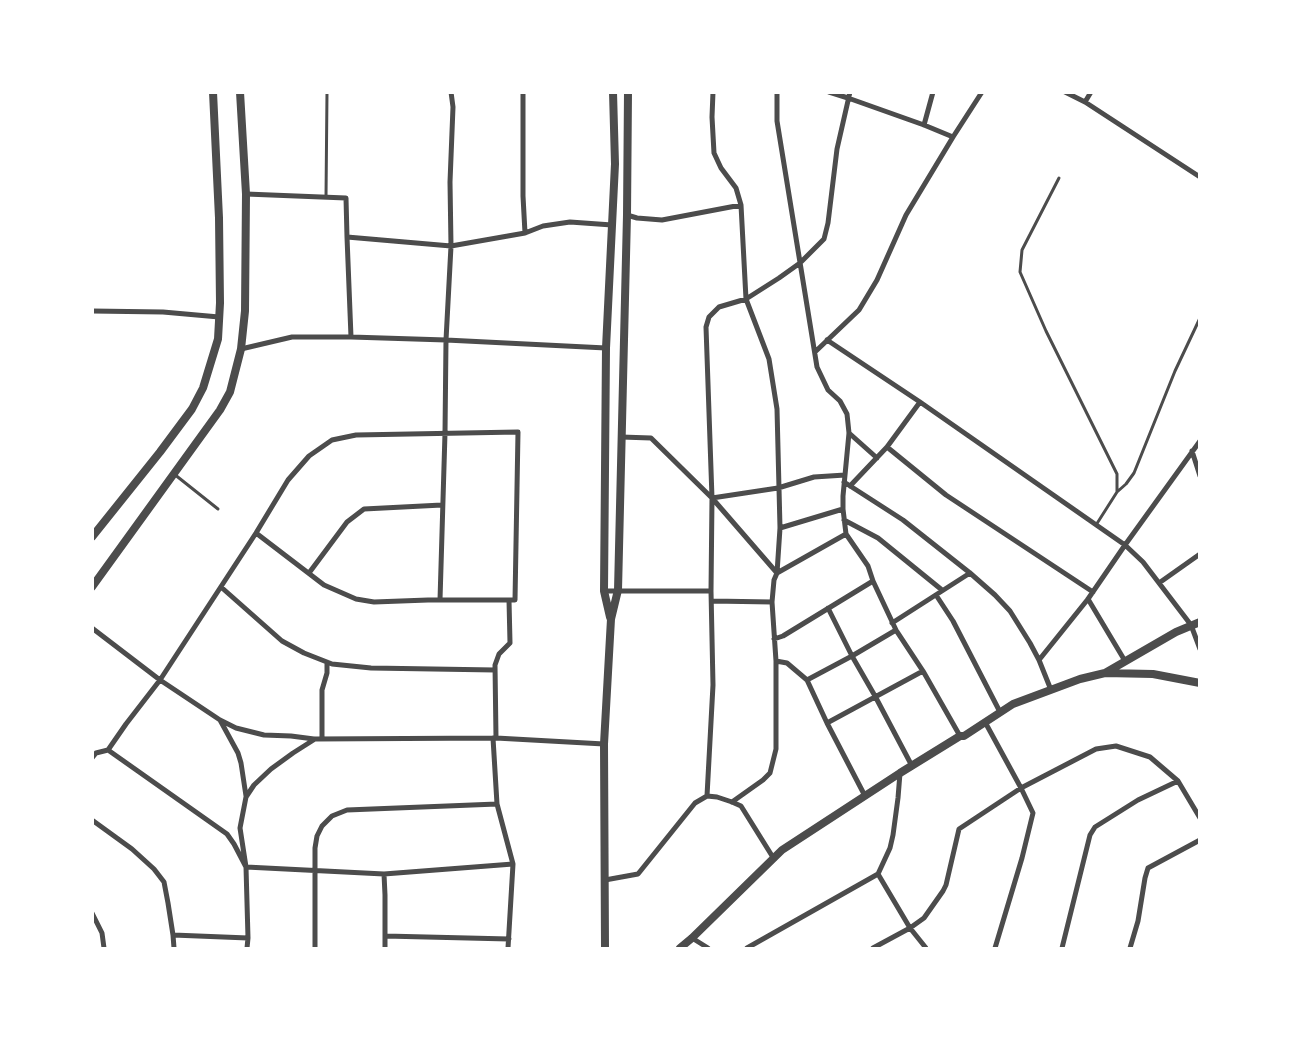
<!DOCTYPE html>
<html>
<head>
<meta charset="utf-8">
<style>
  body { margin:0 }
  #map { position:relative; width:1292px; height:1041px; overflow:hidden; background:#fff; font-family:Signika,sans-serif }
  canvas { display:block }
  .frame { position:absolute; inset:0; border:94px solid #fff; pointer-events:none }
</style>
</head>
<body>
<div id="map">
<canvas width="1292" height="1041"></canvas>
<div class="frame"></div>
</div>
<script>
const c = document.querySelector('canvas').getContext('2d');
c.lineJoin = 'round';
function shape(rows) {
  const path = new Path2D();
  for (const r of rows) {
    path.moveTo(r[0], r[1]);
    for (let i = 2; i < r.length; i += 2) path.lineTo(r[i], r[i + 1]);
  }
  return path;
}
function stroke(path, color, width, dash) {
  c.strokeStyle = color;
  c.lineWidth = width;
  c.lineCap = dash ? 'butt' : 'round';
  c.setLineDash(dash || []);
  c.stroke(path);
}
stroke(shape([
  [1059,178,1022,250,1020,272,1046,331,1117,474,1117,492,1096,525],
  [326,197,327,92],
  [174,474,218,509],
  [1117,492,1126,484,1134,473,1175,371,1200,318]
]), '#4c4c4c', 3);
stroke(shape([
  [523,92,523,196,525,233],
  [713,92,712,117,714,153,721,168,736,188,741,205,746,299,769,359,777,409,780,528,777,573],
  [777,92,777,121,817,367,828,390,840,401,847,414,849,433,843,496,843,509,846,534,868,566,873,581,896,630,923,671,960,736],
  [829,92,848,98,924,125,953,137],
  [1065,92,1085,102,1200,177],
  [1085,102,1091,92],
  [924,125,933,92],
  [246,194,346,198,347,237,451,246,525,233,543,226,570,222,612,225],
  [627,215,637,218,662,220,741,205],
  [347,237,351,337],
  [92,311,163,312,219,317],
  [827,340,920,402,1125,545,1143,562,1191,625,1200,649],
  [241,349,292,337,351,337,446,340,606,348],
  [816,351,859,310,877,280,906,215,953,137,982,92],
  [849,433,877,458],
  [621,437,651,438,712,498,777,573],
  [887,447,946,495,1093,592],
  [1192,451,1200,476],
  [844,482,903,520,970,573,995,595,1010,611,1030,643,1039,660,1051,690],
  [850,486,887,447,920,402],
  [712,498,778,488,814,477,845,475],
  [844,520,878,538,942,590],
  [780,528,843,509],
  [256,533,324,585,356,599,374,602,428,600,509,600],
  [309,573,347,522,364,509,442,505],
  [1159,583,1200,554],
  [221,587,282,641,304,653,332,664,371,668,495,670],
  [604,591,711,591],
  [936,595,953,621,1000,712],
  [1088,599,1125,661],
  [440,600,445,433,446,340,451,246,450,182,453,107,451,92],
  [712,601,772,602],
  [828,608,852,656,875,696,912,766],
  [892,623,970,573],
  [92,628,160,680,220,720,236,728,264,735,291,736,314,739],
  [774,639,783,636,873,581],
  [1039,660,1088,599,1125,545,1200,441],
  [776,661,787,663,807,680,827,723,865,796],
  [807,680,852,656,896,630],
  [220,720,238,753,241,763,246,796],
  [985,722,1021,788,1033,813,1022,858,995,948],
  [827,723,923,671],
  [493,738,497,804,513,864,508,948],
  [322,739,322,690,327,673,327,662],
  [108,750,227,834,234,844,246,867,384,874,513,864],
  [92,758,96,753,108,750,126,724,160,680,256,533,288,480,309,456,332,440,356,435,518,432,515,600,509,600,510,643,499,654,495,665,496,738],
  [707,796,713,685,711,591,712,498,706,327,709,317,719,307,746,299,779,278,800,263,824,239,828,223,837,149,850,92],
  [732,802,763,780,770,773,776,749,776,661,772,602,774,580,777,573,846,534],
  [92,820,132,849,154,869,164,882,168,903,173,935,174,948],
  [384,874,385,895,385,948],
  [878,874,910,928,926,948],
  [605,880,638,874,695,803,707,796,717,797,732,802,741,806,774,859],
  [92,913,102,933,104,948],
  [173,935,248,938],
  [385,936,509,939],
  [692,938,708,948],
  [247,948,248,938,246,867,240,828,246,797,254,785,271,769,293,753,315,739,496,738,604,744],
  [315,948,315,848,317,836,322,826,332,816,347,810,497,804],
  [747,948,878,874,890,848,893,835,898,798,900,773],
  [873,948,910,928,924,918,943,891,946,885,959,829,1021,788,1096,749,1116,746,1150,757,1178,781,1200,818],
  [1062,948,1090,835,1095,827,1138,800,1178,781],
  [1130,948,1138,921,1145,878,1148,868,1200,840]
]), '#4c4c4c', 5);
stroke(shape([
  [92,537,160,452,192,409,203,388,218,339,220,303,219,218,213,92],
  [92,587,220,410,230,392,241,349,245,311,246,194,240,92],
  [610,617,604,591,606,348,615,164,613,92],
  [1105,673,1176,632,1200,622],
  [605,948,604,744,611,619,618,590,627,215,628,92],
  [680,948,692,938,782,850,900,773,960,736,964,736,1013,704,1080,679,1105,673,1153,674,1200,683]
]), '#4c4c4c', 8);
</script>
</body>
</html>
